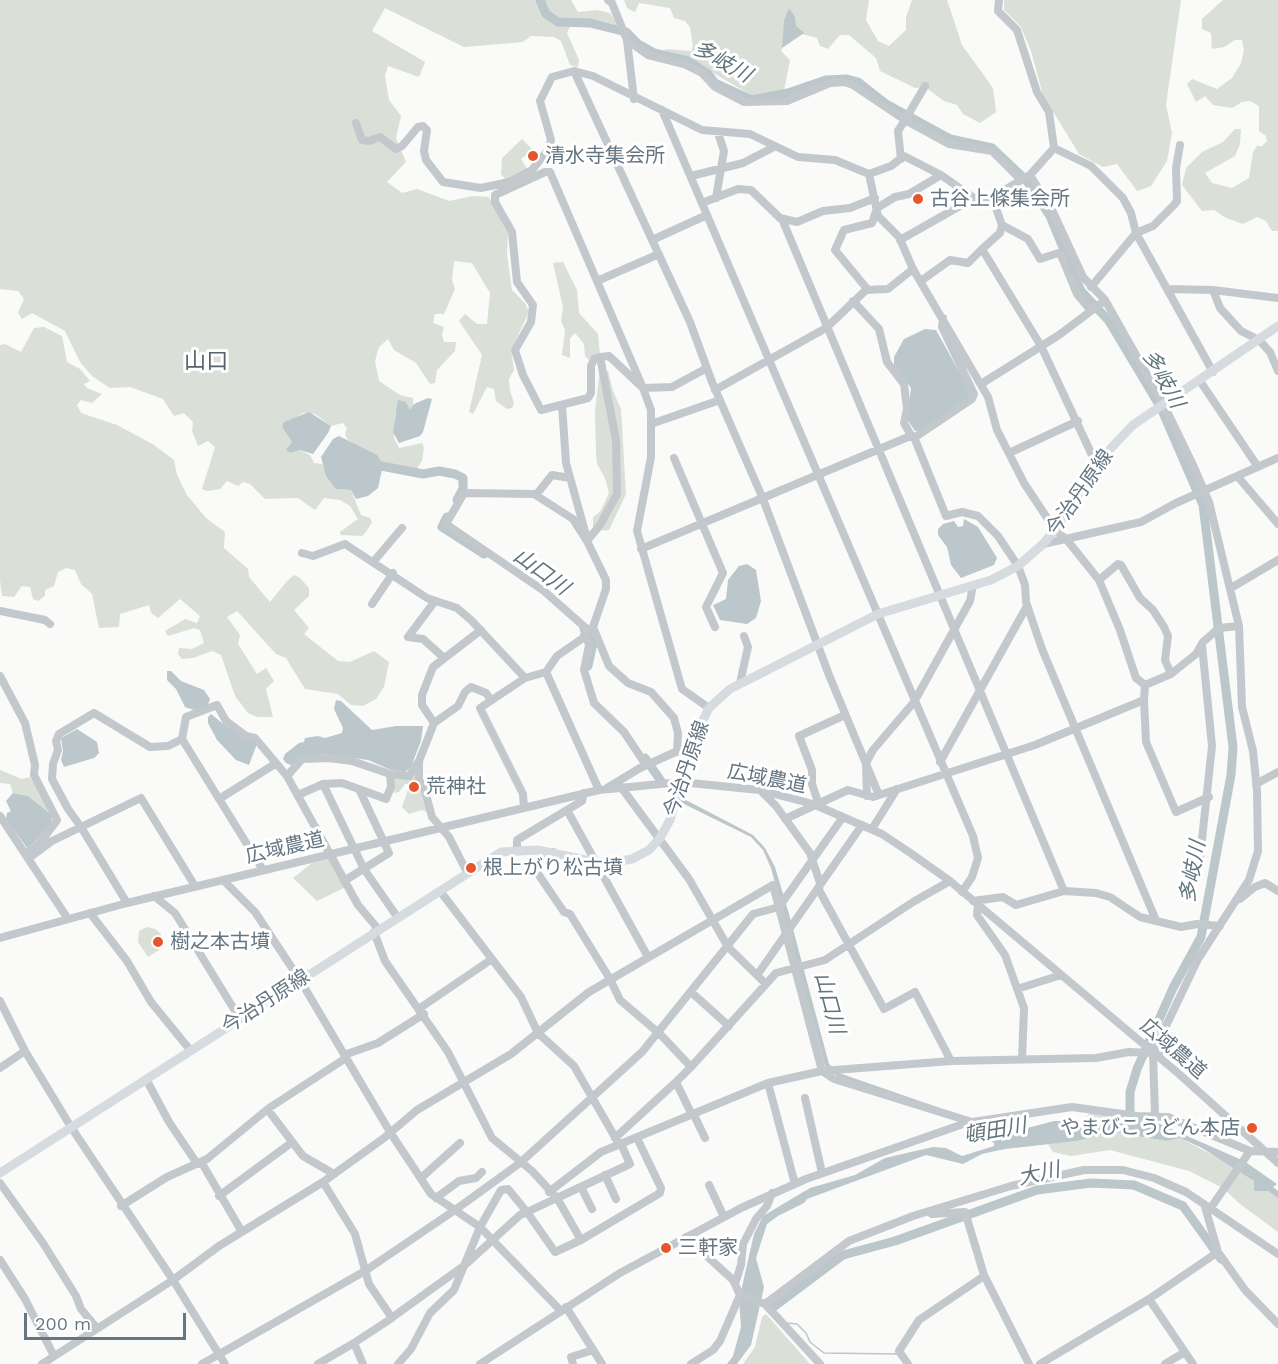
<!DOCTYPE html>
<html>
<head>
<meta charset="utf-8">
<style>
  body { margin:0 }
  #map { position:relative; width:1278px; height:1364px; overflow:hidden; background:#fafaf8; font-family:"Work Sans",sans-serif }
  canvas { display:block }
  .scale { position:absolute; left:24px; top:1313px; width:162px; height:27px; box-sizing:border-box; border:3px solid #657683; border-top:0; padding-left:8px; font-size:18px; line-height:21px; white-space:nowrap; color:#657683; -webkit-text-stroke:4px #fff; paint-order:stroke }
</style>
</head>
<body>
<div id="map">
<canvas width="1278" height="1364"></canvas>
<div class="scale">200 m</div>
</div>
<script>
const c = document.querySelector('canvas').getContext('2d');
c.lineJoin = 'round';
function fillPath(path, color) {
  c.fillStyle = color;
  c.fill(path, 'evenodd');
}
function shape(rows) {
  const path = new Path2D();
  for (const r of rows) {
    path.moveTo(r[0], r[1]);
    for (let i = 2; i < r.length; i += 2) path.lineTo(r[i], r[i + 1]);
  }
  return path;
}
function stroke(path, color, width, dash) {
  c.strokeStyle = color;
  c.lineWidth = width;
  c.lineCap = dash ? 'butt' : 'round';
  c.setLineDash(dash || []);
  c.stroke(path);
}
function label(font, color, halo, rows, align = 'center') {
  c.font = font + ' "Work Sans","Noto Sans JP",sans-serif';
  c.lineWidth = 6;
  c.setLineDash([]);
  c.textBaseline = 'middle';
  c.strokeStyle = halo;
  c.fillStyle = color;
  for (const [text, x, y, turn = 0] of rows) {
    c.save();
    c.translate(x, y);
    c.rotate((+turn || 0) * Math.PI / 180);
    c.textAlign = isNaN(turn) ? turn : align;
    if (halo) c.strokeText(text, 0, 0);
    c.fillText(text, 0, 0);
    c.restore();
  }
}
fillPath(shape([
  [0,0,571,0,578,12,597,10,610,13,617,23,616,25,601,21,573,21,567,33,579,60,578,67,570,65,561,41,554,37,531,36,523,42,464,47,385,8,372,31,425,62,419,77,388,66,385,76,389,100,401,116,396,138,406,162,387,182,402,193,417,189,449,201,473,196,489,197,508,233,507,255,512,290,525,303,529,312,511,350,514,370,509,379,510,391,514,403,512,408,507,409,496,401,494,389,487,387,473,414,469,412,482,355,459,321,465,314,477,324,487,324,490,293,472,263,454,261,452,280,455,289,444,314,435,314,433,323,444,327,442,335,444,342,456,342,455,351,437,370,435,383,430,384,416,363,394,350,388,339,379,347,375,361,379,381,400,395,413,398,413,408,409,411,406,402,395,415,394,438,399,448,422,443,424,448,422,461,416,470,386,463,383,465,347,439,345,434,347,428,343,423,331,426,315,414,303,413,282,427,292,442,292,453,300,450,310,455,314,463,322,464,336,489,351,490,361,515,370,518,372,522,366,532,362,536,341,535,340,532,358,519,350,506,340,500,324,498,315,510,298,498,265,499,250,484,243,482,238,486,227,481,220,489,207,491,202,489,215,447,208,441,198,446,192,431,193,422,184,413,174,416,163,399,130,387,110,388,92,376,80,362,65,331,32,313,22,319,18,313,24,299,18,291,0,289],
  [624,0,869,0,866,20,878,41,889,46,906,30,906,17,912,0,947,0,962,45,993,88,996,112,980,123,963,114,957,105,944,101,925,87,915,88,880,71,876,58,849,35,840,35,828,49,820,46,817,38,798,33,784,44,781,51,790,60,784,91,754,97,690,59,663,54,665,49,691,51,693,47,690,27,685,21,674,18,670,8,639,3,635,12,627,8],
  [1004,0,1181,0,1166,105,1172,133,1167,161,1151,186,1137,191,1117,164,1103,167,1079,154,1043,95,1031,51,1021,27,1004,10],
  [1223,0,1278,0,1278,231,1272,231,1266,221,1257,217,1243,224,1226,218,1214,210,1202,211,1182,185,1186,168,1202,152,1223,142,1235,129,1241,129,1240,144,1235,156,1205,173,1212,183,1232,188,1249,178,1253,152,1257,146,1262,146,1267,141,1266,136,1259,131,1259,106,1250,101,1242,102,1232,108,1213,105,1205,96,1196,102,1187,84,1192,79,1217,89,1232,78,1241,63,1244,50,1242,40,1235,40,1224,47,1212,49,1211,33,1202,29,1202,19],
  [522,139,533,150,521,159,528,170,506,180,501,174,502,158],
  [563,262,577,290,579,313,598,334,600,354,594,355,589,360,585,356,584,344,575,333,570,338,570,358,562,355,565,330,561,321,563,307,553,263],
  [44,327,62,336,67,362,80,369,90,381,84,384,87,388,102,394,92,403,81,400,77,405,81,413,117,425,154,445,174,460,177,475,187,495,206,518,225,532,224,548,248,569,249,577,270,602,287,581,294,575,299,577,309,588,309,596,294,610,309,628,304,634,338,661,350,662,374,651,389,662,384,687,376,699,363,706,351,705,338,694,305,689,286,658,276,654,237,611,227,617,240,635,238,644,257,674,266,668,274,681,266,689,273,717,257,717,248,713,235,696,221,655,212,651,193,658,182,659,178,654,179,648,192,649,204,643,200,630,194,628,168,636,165,631,185,619,197,623,200,616,180,599,158,618,151,613,149,605,120,614,119,627,99,628,92,594,81,584,75,570,66,568,58,572,54,586,45,590,45,596,38,601,33,599,30,587,22,586,14,597,2,596,0,580,0,345,5,344,21,352,34,328],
  [600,369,608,371,613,391,621,409,626,494,609,530,593,531,593,517,600,512,609,493,605,478,597,464,596,452,595,411],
  [0,770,22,779,30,777,50,808,47,811,28,796,13,793,10,784,0,783],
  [416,773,429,813,422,810,409,814,402,807,410,784,405,784,399,792,394,793,393,781,394,776,409,777],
  [330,859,346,887,317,901,293,878,312,863],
  [147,927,155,929,161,934,159,950,148,957,138,942,139,931],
  [1091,1112,1125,1117,1152,1122,1109,1126,1078,1125],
  [1114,1132,1166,1141,1180,1138,1222,1160,1254,1181,1254,1191,1268,1191,1278,1198,1278,1232,1240,1204,1223,1188,1189,1171,1110,1150,1071,1156,1053,1152,1048,1144,1077,1141],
  [766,1314,810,1364,743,1364,755,1347,762,1317]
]), '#dadfd7');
fillPath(shape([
  [789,8,795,17,796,26,804,33,782,48,784,20],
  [925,329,936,330,971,393,970,397,919,431,915,431,907,419,911,388,894,365,894,357,904,339],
  [428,398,432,399,423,432,420,436,399,443,393,432,398,400,406,402,410,410,414,404],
  [309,412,331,426,328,433,313,454,300,450,291,453,286,450,292,442,282,427,284,422],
  [339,436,377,455,383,465,378,488,368,496,356,499,351,490,336,489,326,476,321,457,333,439],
  [964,519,978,527,997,558,994,565,961,578,951,565,947,547,938,535,938,529,943,524,954,521,958,527,963,526],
  [747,564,756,570,757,576,761,601,756,618,747,624,720,620,713,605,726,599,728,580,739,566],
  [167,671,171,671,181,681,204,690,210,699,208,705,194,710,185,707,176,689,167,680],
  [336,700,341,701,372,730,396,726,423,726,421,741,411,767,405,772,391,770,368,760,327,754,301,757,293,766,286,763,283,759,285,754,299,743,304,742,305,738,318,736,325,738,342,733,343,728,334,709],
  [211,714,227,727,257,744,249,765,236,760,217,740,208,723,208,717],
  [77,729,97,742,99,753,94,758,64,767,61,760,63,751,61,738],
  [13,793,28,796,52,815,51,823,37,840,27,848,6,819,7,813,11,811,6,801],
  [682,798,753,835,765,848,775,867,789,914,829,1064,839,1073,960,1115,997,1136,1054,1121,1066,1121,1086,1126,1150,1122,1160,1124,1244,1161,1277,1184,1273,1187,1278,1191,1278,1198,1268,1191,1254,1191,1254,1181,1202,1148,1180,1138,1166,1141,1114,1132,1077,1141,1005,1149,982,1154,963,1164,926,1155,807,1199,804,1203,778,1216,767,1224,756,1258,764,1287,751,1345,737,1364,727,1364,733,1356,741,1327,739,1300,754,1234,763,1216,810,1188,855,1175,885,1158,933,1147,946,1148,962,1156,994,1146,994,1143,962,1120,837,1076,825,1066,771,868,763,850,751,837,686,805,680,801]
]), '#bbc7cb');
stroke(shape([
  [787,1323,797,1324,806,1333,810,1342,824,1353,897,1354]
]), '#bbc7cb', 1.5);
stroke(shape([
  [540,0,546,14,558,22,590,23,626,32,638,44,654,53,688,61,708,74,715,83,752,100,788,93,826,80,847,79,858,82,886,104,950,139,992,148,1027,181,1050,216,1081,291,1109,321,1161,408,1203,505,1233,747,1231,775,1201,937,1173,988,1137,1069,1130,1092,1130,1119,1147,1130],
  [376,465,423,474,439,471,455,474,463,478,463,489,457,500],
  [447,517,442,527,484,554],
  [584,629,593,643,588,666],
  [645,758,661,781],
  [771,1309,843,1255,895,1241,1037,1190,1091,1183,1134,1185,1183,1206,1221,1259]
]), '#bbc7cb', 9);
stroke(shape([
  [608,0,612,3,627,40,634,99],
  [627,40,648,55,684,64,702,73,715,87,744,102,787,101,830,83,845,82,853,85,905,120,925,86],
  [574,71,690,322,712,382,763,499,829,675,879,795],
  [662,110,973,836,978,858,972,877,962,892],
  [356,123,362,140,369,141,380,137,396,149,402,146,418,127,423,126,427,130,424,151,426,160,443,182,481,188,509,182,532,170,548,150,551,140,540,101,552,77,574,71,593,76,702,130,750,134,798,157,835,160,869,174,878,216,899,237,913,269,988,397,997,430,1024,483,1055,530,1067,540,1099,580,1120,630,1136,678,1145,685],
  [1054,148,1091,166,1123,198,1131,213,1136,233,1213,372],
  [901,159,898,131,905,120,949,144,992,151,1020,179],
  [869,174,891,166,904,156,941,175],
  [1030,175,1053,212,1083,277,1105,300,1163,403,1194,467,1209,502,1239,626,1242,707,1253,751,1257,791,1258,851,1249,880,1198,959,1153,1053,1155,1115],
  [691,176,743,163,774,147],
  [716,198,724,151,718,133],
  [702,203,738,189,751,190,780,218,797,222,823,211,850,208,875,198],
  [782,219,1064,891],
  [1002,225,1028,239,1040,259,1058,253,1061,255,1077,294,1091,311,1105,300],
  [652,240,707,215],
  [900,240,974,198],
  [982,249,1000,233,1002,225,992,197],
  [597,281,659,254],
  [921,281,950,260,968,263,982,249,1041,346,1098,468],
  [1091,287,1136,233,1153,226,1174,205,1177,201,1176,168,1180,145],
  [1168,289,1213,290,1278,298],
  [868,290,835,250,844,230,872,223,877,208,895,197,909,194,941,175,974,198,991,198,1030,175,1054,148,1049,112,1037,92,1017,30,998,11,999,0],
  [1213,290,1220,308,1241,331,1259,340,1270,352,1278,371],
  [853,301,879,329,887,362,904,384,907,409,904,423,912,437],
  [707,368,672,387,643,388,609,356,600,357,594,359,591,366,591,393,588,398,541,410,523,375,515,350,531,322,533,305,517,282,512,232,495,202,495,195,545,172,550,172,643,388,651,410,651,457,637,531,682,689,709,708],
  [1200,381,1258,467],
  [981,384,1059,335,1091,311],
  [715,390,826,328,866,290,888,289,913,269],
  [562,405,566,463,586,535],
  [651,424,720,400],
  [914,437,946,516,962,512,978,516,998,536,1018,566,1025,585,1026,602,1042,649,1155,918],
  [1009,453,1078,421],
  [674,458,723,573,706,607,715,627],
  [1238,477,1278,524],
  [536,495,552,475,570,478],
  [587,541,573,519,534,494,464,493,446,524,544,591,588,630],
  [1043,544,1141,522,1176,503,1278,458],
  [641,549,908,437,917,436,972,399,974,394,942,327,943,318],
  [302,553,313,556,345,544,427,598,457,608,472,621,525,678,546,672,557,656,583,638,585,633,593,627,606,589,606,580,587,541,600,525,617,494,616,440,600,357],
  [374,561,402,528],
  [1099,580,1118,564,1121,565,1140,598,1153,610,1164,627,1168,636,1165,660,1171,674],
  [1231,588,1278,560],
  [435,601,408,637,423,639,443,657],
  [372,604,393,573],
  [0,611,45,620,50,624],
  [593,627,609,666,628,683,651,692,674,718,678,733,677,752],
  [585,633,589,645,584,670,594,703,624,732,646,765],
  [546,672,599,790],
  [0,676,25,723,35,765,34,775,57,820,40,843,25,854],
  [740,683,748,647,744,636],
  [1145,685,1171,674,1196,654,1203,642,1219,628,1239,626],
  [1144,700,1146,742,1176,812,1209,797],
  [434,723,458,706,465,692,471,687,486,693,491,700],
  [940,762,1027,606],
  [323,784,342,783,359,789,389,853,344,881],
  [1256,784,1278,772],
  [621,787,689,879,728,947,766,984],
  [607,788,640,768,691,745],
  [359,789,386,799,391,787,390,774,409,776,419,761],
  [761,791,776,806,810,853,820,883,819,890,884,1009,915,992,951,1061],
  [298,795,323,784,364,869,398,918],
  [867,796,866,763,873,750,914,702,970,601,973,585],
  [219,799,275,764],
  [818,802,812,784,812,770,799,736,845,715],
  [524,808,523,794,480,708,525,678],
  [567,810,648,957],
  [0,816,68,919],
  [785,819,848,790,873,797,1035,745,1144,700,1145,685],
  [872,829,897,789],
  [517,850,517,840,582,801,584,793],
  [553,852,532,865,564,912,570,914,610,979,620,1000,661,1035,691,1067,676,1082,691,1113],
  [29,858,52,841,141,798,195,886],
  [1200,858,1212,746,1202,645],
  [263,870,182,739,186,717,217,705,226,721,246,736,255,738,287,776],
  [467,872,449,837,432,817,424,787,419,780,419,761,434,723,422,705,422,695,433,667,481,630],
  [223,880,255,912,300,980,390,1132,431,1194,480,1227,561,1311],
  [440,891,521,997,538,1033,574,1066,619,1144],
  [154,896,175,913,240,1019],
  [1240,899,1255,887,1265,883,1278,891],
  [973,901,1003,897,1016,905,1064,891,1096,893,1110,897,1140,917,1181,927,1197,924,1220,926],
  [127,903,81,827,68,809,52,779,53,764,58,750,56,741,59,734,94,713,150,747,168,746,182,739],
  [978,905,977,915,1005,955,1024,1008,1022,1059],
  [90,913,127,961,151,1002,191,1051],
  [379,930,358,905,287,776,302,759,328,758,352,761,390,774],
  [374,932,385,961,448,1052,492,1138,532,1171,557,1198,527,1212,508,1189,501,1190,480,1227,454,1290,430,1313,411,1349,398,1364],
  [0,938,127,903,599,790,681,782,759,790,813,804,882,834,909,852,950,881,1179,1074,1278,1163],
  [760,971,862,825],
  [1017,989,1061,975],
  [691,992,729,1026],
  [0,1001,25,1051,71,1127,173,1280,225,1364],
  [420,1008,492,959],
  [344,1055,378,1043,424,1014],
  [1158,1057,1168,1035],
  [691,1067,776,973,825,960,913,902,950,881],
  [0,1068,25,1051],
  [146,1079,169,1122,196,1162,203,1165,242,1232],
  [768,1083,795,1184],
  [805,1098,822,1173],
  [268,1110,303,1156,334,1174],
  [693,1113,705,1138],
  [615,1138,676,1082],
  [605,1175,616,1199],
  [421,1178,460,1143],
  [323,1182,355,1234,369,1284,392,1318,354,1343,363,1364],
  [0,1183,43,1243,76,1296,81,1309,96,1327],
  [709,1185,724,1217],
  [581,1187,592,1209],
  [549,1192,601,1152,768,1083,822,1071,951,1061,1096,1058,1129,1052,1153,1053],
  [219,1196,291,1143],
  [436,1198,459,1181,476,1178,482,1172],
  [121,1206,167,1177,207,1159,269,1108,346,1058],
  [1205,1207,1218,1252,1245,1290,1278,1324],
  [1210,1209,1250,1151],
  [932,1214,965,1212,984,1275,1029,1364],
  [686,1237,733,1280,740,1295,765,1304,820,1364],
  [581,1240,660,1193,661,1188,637,1138],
  [0,1260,25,1299,54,1356],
  [735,1284,741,1265,743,1244,756,1219,767,1206,772,1193],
  [1149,1299,1193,1364],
  [765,1304,849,1241,913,1216,1011,1186,1084,1170,1123,1170,1154,1178,1186,1192,1278,1254],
  [566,1307,602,1364],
  [390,1319,465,1265,520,1215,527,1212,555,1252,581,1240,557,1198,630,1164,621,1144],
  [42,1364,173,1280,219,1246,323,1182,384,1138,417,1110,511,1054,589,992,773,885,822,1071,834,1079,972,1122],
  [202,1364,365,1271,455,1210,520,1163,642,1052,753,914,779,907,843,817],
  [318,1364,354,1343],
  [480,1364,620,1273,741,1208,806,1179,966,1123,1072,1107,1137,1116,1168,1117,1250,1151,1278,1152],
  [573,1364,571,1357,593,1350],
  [691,1364,713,1350,720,1341,740,1295],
  [908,1364,899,1351,919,1320,984,1276],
  [1040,1364,1149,1299,1218,1252],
  [1165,1364,1185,1352]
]), '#c3c8cc', 8);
stroke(shape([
  [0,1173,501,852,537,850,596,862,615,862,632,859,649,850,660,838,670,820,691,745,709,708,730,689,878,614,991,580,1018,566,1043,544,1055,530,1111,448,1133,425,1278,326]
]), '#d6dbdf', 9);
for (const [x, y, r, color] of [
  [533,156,6,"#e4572e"],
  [918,199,6,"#e4572e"],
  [414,787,6,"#e4572e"],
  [471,868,6,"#e4572e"],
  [158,942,6,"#e4572e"],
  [1252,1128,6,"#e4572e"],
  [666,1248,6,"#e4572e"]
]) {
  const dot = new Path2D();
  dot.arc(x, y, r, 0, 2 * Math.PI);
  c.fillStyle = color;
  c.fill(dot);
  stroke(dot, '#fff', 2);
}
label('20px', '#657683', '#fff', [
  ["清水寺集会所",545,156],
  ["古谷上條集会所",930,199],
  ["荒神社",426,787],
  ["根上がり松古墳",483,868],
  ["樹之本古墳",170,942],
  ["やまびこうどん本店",1240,1128,"right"],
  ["三軒家",678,1248]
], 'left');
label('20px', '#657683', '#fff', [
  ["今治丹原線",1080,493,-55],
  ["今治丹原線",687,769,-71],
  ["広域農道",767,779,11],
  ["広域農道",285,848,-13],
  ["今治丹原線",266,1002,-33],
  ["広域農道",1173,1049,41]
]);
label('italic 21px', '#60757c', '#fff', [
  ["多岐川",722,62,29],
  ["多岐川",1163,379,61],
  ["山口川",541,572,36],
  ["多岐川",1193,872,-80],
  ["山口川",829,1003,75],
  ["頓田川",995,1131,-10],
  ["大川",1039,1174,-12]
]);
label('22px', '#57646e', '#fff', [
  ["山口",206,362]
]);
</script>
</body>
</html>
